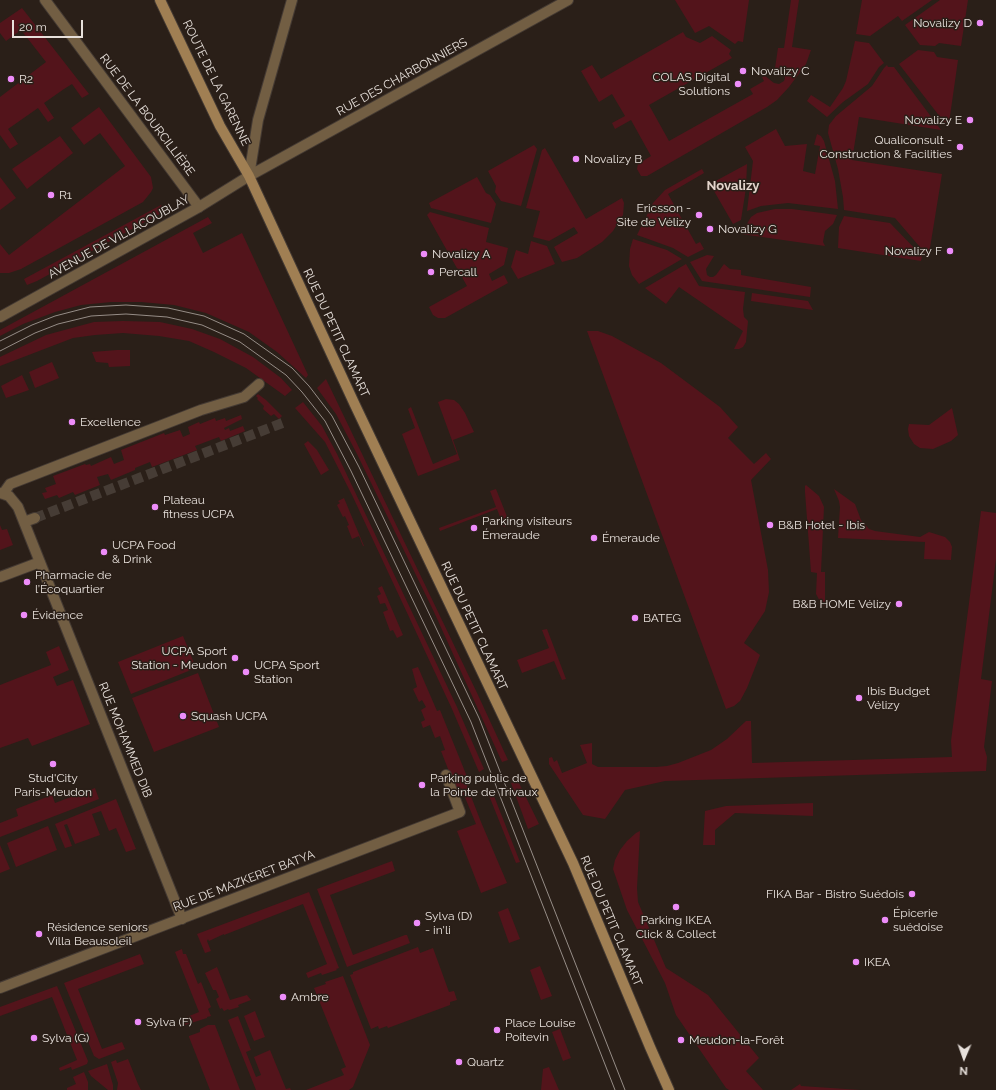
<!DOCTYPE html>
<html>
<head>
<meta charset="utf-8">
<style>
  body { margin:0 }
  #map { position:relative; width:996px; height:1090px; overflow:hidden; background:#2a1f18; font-family:Raleway,sans-serif }
  canvas { display:block }
  .north { position:absolute; left:944px; top:1038px; width:40px; height:40px; -webkit-text-stroke:3px #2a1f18; paint-order:stroke; rotate:182deg; font-size:11px; font-weight:700; line-height:16px; text-align:center; color:#e7e0db }
  .north::after { content:''; display:block; margin:auto; width:14px; height:18px; background:#e7e0db; clip-path:polygon(50% 0,100% 100%,50% 72%,0 100%) }
  .scale { position:absolute; left:12px; top:20px; width:71px; height:18px; box-sizing:border-box; border:2px solid #e7e0db; border-top:0; padding-left:5px; font-size:12px; line-height:14px; white-space:nowrap; color:#e7e0db; -webkit-text-stroke:3px #2a1f18; paint-order:stroke }
</style>
</head>
<body>
<div id="map">
<canvas width="996" height="1090"></canvas>
<div class="north">N</div>
<div class="scale">20 m</div>
</div>
<script>
const c = document.querySelector('canvas').getContext('2d');
c.lineJoin = 'round';
function fillPath(path, color) {
  c.fillStyle = color;
  c.fill(path, 'evenodd');
}
function shape(rows) {
  const path = new Path2D();
  for (const r of rows) {
    path.moveTo(r[0], r[1]);
    for (let i = 2; i < r.length; i += 2) path.lineTo(r[i], r[i + 1]);
  }
  return path;
}
function stroke(path, color, width, dash) {
  c.strokeStyle = color;
  c.lineWidth = width;
  c.lineCap = dash ? 'butt' : 'round';
  c.setLineDash(dash || []);
  c.stroke(path);
}
function label(font, color, halo, rows, align = 'center') {
  c.font = font + ' Raleway,sans-serif';
  c.lineWidth = 3;
  c.setLineDash([]);
  c.textBaseline = 'middle';
  c.strokeStyle = halo;
  c.fillStyle = color;
  for (const [text, x, y, turn = 0] of rows) {
    c.save();
    c.translate(x, y);
    c.rotate((+turn || 0) * Math.PI / 180);
    c.textAlign = isNaN(turn) ? turn : align;
    if (halo) c.strokeText(text, 0, 0);
    c.fillText(text, 0, 0);
    c.restore();
  }
}
fillPath(shape([
  [675,0,749,0,743,42,738,41,735,44,709,26,695,33],
  [791,0,799,0,792,47,811,50,806,64,789,87,777,100,767,107,647,176,641,176,637,169,638,164,651,156,631,120,615,129,612,123,625,116,612,94,599,102,581,71,592,65,601,79,683,32,686,37,700,43,712,36,731,50,729,54,732,58,649,105,669,141,753,94,750,89,764,81,762,77,765,76,774,83,779,84,784,81,785,78,784,75,775,68,778,48,784,48],
  [862,0,932,0,902,21,898,16,870,36,856,34],
  [940,0,968,0,961,46,939,43,935,46,920,45,905,25],
  [22,8,89,94,82,98,72,84,64,89,44,103,54,118,48,122,38,108,8,129,18,144,10,149,0,135,0,97,46,62,21,30,6,41,0,33,0,23],
  [855,41,869,43,884,63,879,67,868,84,843,102,827,117,807,101,811,95,830,107,843,88,846,81],
  [918,50,934,52,937,57,958,60,949,123,944,122,899,64],
  [887,65,888,67,894,67,941,130,859,117,852,160,942,174,929,254,925,253,895,218,844,210,843,197,838,169,828,133,829,125,836,116,872,86,884,68],
  [99,107,151,177,153,188,151,192,143,202,21,269,9,273,0,273,0,244,9,255,125,166,100,133,84,145,71,128],
  [776,129,785,146,807,144,803,171,815,174,820,146,814,145,817,134,821,136,824,141,835,181,838,209,788,203,761,206,747,211,753,161,745,147],
  [60,136,73,153,27,189,12,169],
  [534,145,537,149,521,206,501,201,495,192,496,186,488,171],
  [545,148,586,219,622,198,624,203,623,215,621,218,613,231,602,242,577,258,562,262,554,247,578,233,574,227,549,241,533,237,540,211,526,208,542,150],
  [747,164,746,188,741,220,733,224,710,184],
  [702,169,704,173,668,194,696,244,700,242,704,249,688,257,673,248,637,235,653,203,665,190],
  [0,177,16,198,0,210],
  [477,177,486,193,490,195,496,204,491,223,431,208,429,203],
  [161,205,165,211,37,281,27,285,24,279],
  [775,209,792,209,837,215,833,224,825,231,823,242,825,246,741,234,751,217,757,213],
  [430,212,489,228,486,242,508,248,504,265,489,274,492,281,504,275,508,283,445,318,438,318,433,315,429,307,467,286,427,215],
  [844,216,890,223,922,256,921,261,838,248,839,227],
  [208,217,212,223,193,233,203,253,242,233,308,375,306,378,277,352,249,332,206,313,174,305,141,302,111,302,81,305,55,312,23,324,0,336,0,330],
  [633,239,667,250,682,259,639,284,632,275,629,266,630,249],
  [531,241,547,246,555,264,518,279,511,267,516,250,528,254],
  [707,255,714,256,706,269,707,275,710,277,713,277,716,275,724,264,730,269,741,270,741,275,811,287,810,297,702,281,690,262],
  [686,264,699,286,745,292,743,309,744,317,748,321,746,342,743,347,739,349,734,349,743,331,679,287,666,304,645,288],
  [752,293,808,301,813,310,751,301],
  [123,321,160,322,192,329,220,339,253,357,281,378,292,390,285,396,246,368,214,352,189,341,159,336,123,333,95,335,73,338,0,366,0,357,46,335,94,322],
  [587,331,598,331,612,336,661,363,720,407,738,427,728,438,754,464,766,453,771,459,751,480,768,570,769,592,765,611,744,643,760,655,747,688,740,701,734,706,726,709],
  [117,350,130,350,130,366,109,367,108,363,96,362,92,352],
  [52,362,59,378,35,388,29,372],
  [22,375,29,390,6,398,1,386],
  [326,379,478,695,508,760,502,762,434,612,357,454,336,414,317,388],
  [258,394,266,400,282,416,279,419,274,414,271,416,263,409,264,406,257,399,258,398,256,396],
  [446,399,454,400,459,404,465,413,474,432,453,440,460,460,418,476,402,434,415,428,408,409,411,407,433,464,457,454,438,402],
  [303,402,322,426,337,454,457,707,484,769,479,772,452,709,352,495,325,442,295,408],
  [952,408,958,435,951,441,933,449,920,448,914,444,909,436,908,429,909,424,929,425],
  [241,415,242,419,224,428,225,430,229,428,230,431,243,426,245,431,221,441,219,437,195,446,197,450,152,467,150,462,135,468,135,470,111,480,108,474,97,477,100,485,75,495,73,492,59,498,57,495,45,499,42,493,47,492,45,488,56,484,53,476,85,464,86,465,90,464,91,466,111,457,114,464,124,460,121,450,164,433,165,435,180,430,183,437,190,434,188,427,199,422,200,424,215,418,216,421,225,418,226,421],
  [308,441,317,450,329,470,321,475,304,444],
  [806,485,819,496,824,507,821,572,825,572,825,606,821,603,816,594,817,573,811,572,805,492,805,486],
  [496,489,510,524,504,527,497,509,440,531,439,528,496,507,490,491],
  [834,489,855,504,861,520,869,529,875,531,920,537,929,532,945,537,950,542,952,547,951,560,924,559,925,542,838,538,840,507,839,501],
  [344,498,364,546,363,546,359,536,352,539,347,526,349,525,345,516,343,517,337,505,340,503,338,501],
  [981,511,996,513,996,559,981,679,992,681,984,747,987,757,986,771,665,781,625,790,605,819,583,815,549,764,549,758,552,757,554,762,557,760,562,773,587,763,580,745,592,743,592,764,598,767,656,767,667,766,678,763,711,750,727,739,746,721,751,721,752,763,952,757,951,741],
  [0,525,2,530,7,529,13,545,0,550],
  [382,586,403,635,397,638,393,630,390,631,383,612,388,610,385,603,380,604,377,596,381,594,378,588],
  [547,629,566,679,562,680,554,661,522,673,517,660,549,648,542,630],
  [183,636,196,668,131,694,118,662],
  [59,646,69,670,53,677,57,686,73,680,90,724,32,746,28,738,0,748,0,685,51,665,46,652],
  [418,667,437,711,440,710,470,784,467,786,481,822,507,883,481,893,457,831,476,824,464,795,459,797,441,751,445,750,440,736,435,738,430,725,423,728,421,722,425,720,421,710,426,707,422,700,419,702,413,689,417,687,412,669],
  [198,673,219,727,154,752,132,698],
  [518,781,539,824,528,829,511,783],
  [95,788,99,799,0,837,0,823,18,816,16,809,52,795,55,803],
  [492,791,520,862,516,863,488,793],
  [116,799,136,849,126,852,116,828,109,831,101,811,92,814,100,835,75,844,67,824,64,825,72,846,65,848,55,824],
  [813,803,813,816,735,813,715,830,715,845,703,845,705,811,726,806],
  [48,826,57,850,16,867,7,843],
  [640,831,637,888,638,902,666,968,708,995,759,1058,746,1071,763,1090,729,1090,726,1088,676,1015,665,983,627,910,613,869,615,860,620,850,627,841,636,833],
  [0,845,10,869,0,873],
  [392,861,395,871,330,895,353,955,405,935,407,935,410,943,347,967,317,889],
  [309,892,339,968,336,969,337,970,322,975,321,973,308,978,306,973,327,964,303,904,224,935,224,934,209,941,208,939,207,941,211,951,205,953,197,934],
  [508,908,520,939,509,943,498,912],
  [418,947,420,953,433,948,449,992,454,991,457,1000,450,1002,450,1005,388,1028,387,1026,379,1029,378,1026,371,1029,350,975,353,974,353,972],
  [182,949,183,954,186,954,198,984,201,982,211,1007,208,1009,211,1016,207,1017,207,1018,185,1025,182,1019,199,1012,175,952],
  [140,954,144,964,78,989,102,1049,122,1042,125,1049,99,1059,94,1056,64,983],
  [540,966,552,996,541,1000,530,970],
  [217,967,230,1000,247,995,251,1000,238,1005,239,1007,229,1010,228,1009,224,1011,222,1008,220,1009,216,999,219,997,216,990,213,990,205,973],
  [343,976,370,1045,353,1087,349,1090,306,1090,344,1075,341,1069,346,1067,345,1065,314,988,326,984,325,982],
  [57,986,88,1061,87,1064,72,1070,71,1067,60,1071,59,1068,77,1060,52,997,0,1016,0,1007],
  [255,1011,265,1037,254,1041,244,1016],
  [238,1016,251,1050,246,1052,256,1077,261,1075,254,1057,270,1050,286,1089,290,1088,291,1090,256,1090,228,1020],
  [208,1025,215,1025,240,1090,210,1090,189,1037,189,1036,200,1032,200,1029],
  [560,1029,571,1058,563,1061,552,1032],
  [128,1059,138,1084,141,1090,117,1090,118,1083,111,1062,116,1060,117,1063],
  [107,1064,113,1085,113,1090,108,1090,91,1076,88,1071],
  [549,1067,559,1090,541,1090,543,1069],
  [84,1072,88,1082,88,1090,67,1090,67,1088,76,1084,73,1077],
  [800,1084,801,1086,861,1090,791,1090]
]), '#53141b');
stroke(shape([
  [35,518,285,422]
]), '#463c35', 10, [10, 5]);
const pedestrian = shape([
  [0,493,9,496,18,507,182,919],
  [3,494,10,484,201,410,244,397,259,384],
  [24,522,35,518],
  [0,577,40,562]
]);
const minor = shape([
  [45,0,199,207],
  [249,176,568,0],
  [249,176,258,120,292,0],
  [0,988,460,812,446,775]
]);
const tertiary = shape([
  [0,317,199,207,249,176]
]);
const secondary = shape([
  [160,0,220,126,249,176,355,405,573,863,650,1047,669,1090]
]);
stroke(pedestrian, '#443a33', 12);
stroke(minor, '#443a33', 12);
stroke(tertiary, '#443a33', 12);
stroke(secondary, '#443a33', 12);
stroke(pedestrian, '#725e43', 10);
stroke(minor, '#725e43', 10);
stroke(tertiary, '#725e43', 10);
stroke(secondary, '#a07f53', 10);
stroke(shape([
  [0,341,32,325,55,316,90,307,126,305,168,308,204,316,244,334,292,368,309,386,332,416,359,467,479,718,625,1090],
  [0,351,35,333,58,324,91,316,126,314,167,317,202,325,240,342,286,375,302,392,325,421,351,471,471,722,615,1090]
]), '#968d87', 1);
for (const [x, y, r, color] of [
  [980,23,4,"#ed8cf9"],
  [743,71,4,"#ed8cf9"],
  [11,79,4,"#ed8cf9"],
  [738,84,4,"#ed8cf9"],
  [970,120,4,"#ed8cf9"],
  [960,147,4,"#ed8cf9"],
  [576,159,4,"#ed8cf9"],
  [51,195,4,"#ed8cf9"],
  [699,215,4,"#ed8cf9"],
  [710,229,4,"#ed8cf9"],
  [950,251,4,"#ed8cf9"],
  [424,254,4,"#ed8cf9"],
  [431,272,4,"#ed8cf9"],
  [72,422,4,"#ed8cf9"],
  [155,507,4,"#ed8cf9"],
  [770,525,4,"#ed8cf9"],
  [474,528,4,"#ed8cf9"],
  [594,538,4,"#ed8cf9"],
  [104,552,4,"#ed8cf9"],
  [27,582,4,"#ed8cf9"],
  [899,604,4,"#ed8cf9"],
  [24,615,4,"#ed8cf9"],
  [635,618,4,"#ed8cf9"],
  [235,658,4,"#ed8cf9"],
  [246,672,4,"#ed8cf9"],
  [859,698,4,"#ed8cf9"],
  [183,716,4,"#ed8cf9"],
  [53,764,4,"#ed8cf9"],
  [422,785,4,"#ed8cf9"],
  [912,894,4,"#ed8cf9"],
  [676,907,4,"#ed8cf9"],
  [885,920,4,"#ed8cf9"],
  [417,923,4,"#ed8cf9"],
  [39,934,4,"#ed8cf9"],
  [856,962,4,"#ed8cf9"],
  [283,997,4,"#ed8cf9"],
  [138,1022,4,"#ed8cf9"],
  [497,1030,4,"#ed8cf9"],
  [34,1038,4,"#ed8cf9"],
  [681,1040,4,"#ed8cf9"],
  [459,1062,4,"#ed8cf9"]
]) {
  const dot = new Path2D();
  dot.arc(x, y, r, 0, 2 * Math.PI);
  c.fillStyle = color;
  c.fill(dot);
  stroke(dot, '#2a1f18', 1.5);
}
label('12px', '#e7e0db', '#2a1f18', [
  ["Novalizy D",972,23,"right"],
  ["Novalizy C",751,71],
  ["COLAS Digital",730,77,"right"],
  ["Solutions",730,91,"right"],
  ["R2",19,79],
  ["Novalizy E",962,120,"right"],
  ["Qualiconsult -",952,140,"right"],
  ["Construction & Facilities",952,154,"right"],
  ["Novalizy B",584,159],
  ["R1",59,195],
  ["Ericsson -",691,208,"right"],
  ["Site de Vélizy",691,222,"right"],
  ["Novalizy G",718,229],
  ["Novalizy F",942,251,"right"],
  ["Novalizy A",432,254],
  ["Percall",439,272],
  ["Excellence",80,422],
  ["Plateau",163,500],
  ["fitness UCPA",163,514],
  ["Parking visiteurs",482,521],
  ["Émeraude",482,535],
  ["B&B Hotel - Ibis",778,525],
  ["Émeraude",602,538],
  ["UCPA Food",112,545],
  ["& Drink",112,559],
  ["Pharmacie de",35,575],
  ["l’Écoquartier",35,589],
  ["B&B HOME Vélizy",891,604,"right"],
  ["Évidence",32,615],
  ["BATEG",643,618],
  ["UCPA Sport",227,651,"right"],
  ["Station - Meudon",227,665,"right"],
  ["UCPA Sport",254,665],
  ["Station",254,679],
  ["Ibis Budget",867,691],
  ["Vélizy",867,705],
  ["Squash UCPA",191,716],
  ["Stud'City",53,778,"center"],
  ["Paris-Meudon",53,792,"center"],
  ["Parking public de",430,778],
  ["la Pointe de Trivaux",430,792],
  ["FIKA Bar - Bistro Suédois",904,894,"right"],
  ["Épicerie",893,913],
  ["suédoise",893,927],
  ["Sylva (D)",425,916],
  ["- in'li",425,930],
  ["Parking IKEA",676,920,"center"],
  ["Click & Collect",676,934,"center"],
  ["Résidence seniors",47,927],
  ["Villa Beausoleil",47,941],
  ["IKEA",864,962],
  ["Ambre",291,997],
  ["Sylva (F)",146,1022],
  ["Place Louise",505,1023],
  ["Poitevin",505,1037],
  ["Sylva (G)",42,1038],
  ["Meudon-la-Forêt",689,1040],
  ["Quartz",467,1062]
], 'left');
label('12px', '#e7e0db', '#2a1f18', [
  ["RUE DES CHARBONNIERS",402,77,-29],
  ["ROUTE DE LA GARENNE",216,83,64],
  ["RUE DE LA BOURCILLIÈRE",147,115,53],
  ["AVENUE DE VILLACOUBLAY",119,237,-29],
  ["RUE DU PETIT CLAMART",336,333,65],
  ["RUE DU PETIT CLAMART",474,626,65],
  ["RUE MOHAMMED DIB",125,740,68],
  ["RUE DE MAZKERET BATYA",244,881,-21],
  ["RUE DU PETIT CLAMART",611,921,67]
]);
label('bold 13px', '#e3d4cb', '#2a1f18', [
  ["Novalizy",733,186]
]);
</script>
</body>
</html>
